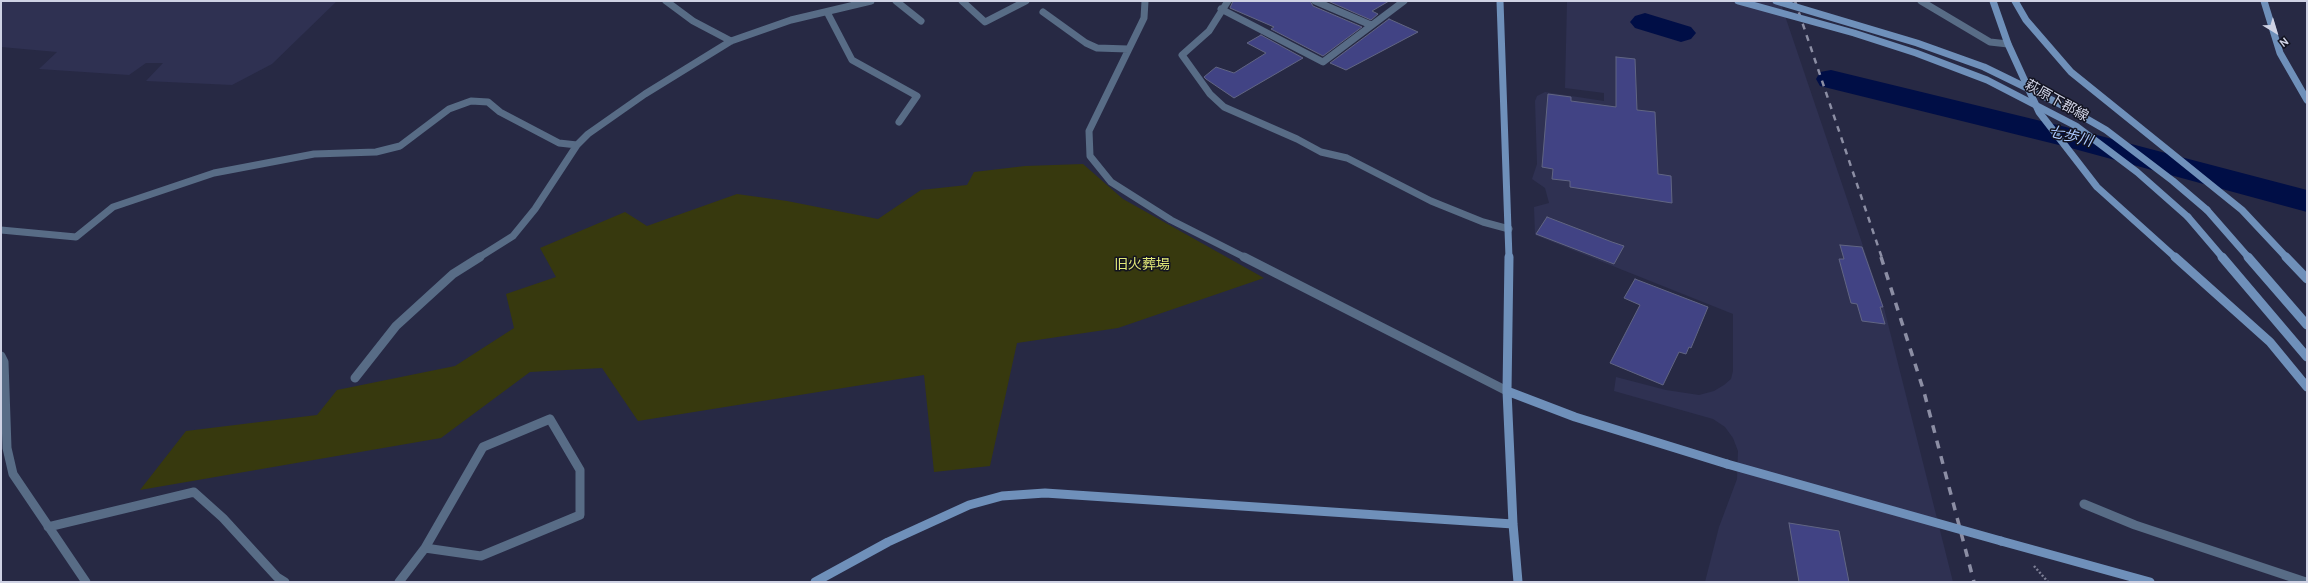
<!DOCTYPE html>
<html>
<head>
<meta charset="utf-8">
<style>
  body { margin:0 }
  #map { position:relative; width:2308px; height:583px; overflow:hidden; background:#272944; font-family:Overpass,sans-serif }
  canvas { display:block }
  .frame { position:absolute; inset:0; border:2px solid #cfd2e4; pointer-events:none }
  .north { position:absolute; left:2256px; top:12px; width:40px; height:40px; -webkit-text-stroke:3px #121320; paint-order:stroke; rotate:142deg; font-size:11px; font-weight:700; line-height:16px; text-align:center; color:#cfd2e4 }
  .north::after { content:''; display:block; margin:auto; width:14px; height:18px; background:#cfd2e4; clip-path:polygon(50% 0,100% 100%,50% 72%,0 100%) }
</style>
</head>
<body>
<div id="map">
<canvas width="2308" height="583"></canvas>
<div class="frame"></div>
<div class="north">N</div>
</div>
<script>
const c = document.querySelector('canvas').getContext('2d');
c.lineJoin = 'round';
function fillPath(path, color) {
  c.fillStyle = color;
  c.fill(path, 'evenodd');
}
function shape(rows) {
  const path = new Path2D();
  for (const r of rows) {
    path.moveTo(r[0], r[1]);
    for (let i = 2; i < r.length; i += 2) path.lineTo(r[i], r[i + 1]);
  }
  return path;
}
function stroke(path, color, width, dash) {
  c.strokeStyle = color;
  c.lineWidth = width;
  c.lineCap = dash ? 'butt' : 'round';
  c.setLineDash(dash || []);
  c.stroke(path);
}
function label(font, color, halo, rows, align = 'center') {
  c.font = font + ' Overpass,"Noto Sans JP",sans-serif';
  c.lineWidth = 3;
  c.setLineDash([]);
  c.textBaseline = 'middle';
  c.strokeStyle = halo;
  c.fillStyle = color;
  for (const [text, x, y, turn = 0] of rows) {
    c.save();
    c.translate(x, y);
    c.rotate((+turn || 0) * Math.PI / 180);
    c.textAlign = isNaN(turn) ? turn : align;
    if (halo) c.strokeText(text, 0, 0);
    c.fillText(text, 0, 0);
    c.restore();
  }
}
fillPath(shape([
  [1,1,337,1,272,64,232,85,146,81,163,63,146,63,129,75,39,69,57,52,1,47],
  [1567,1,1780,1,1884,308,1953,582,1705,582,1719,527,1737,479,1738,451,1733,438,1725,427,1713,419,1614,391,1616,377,1666,390,1699,395,1714,391,1724,385,1731,379,1733,371,1733,314,1535,235,1534,207,1549,203,1545,188,1532,179,1537,164,1535,101,1537,96,1545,92,1604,101,1604,93,1565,88]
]), '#2f3152');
fillPath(shape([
  [1083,164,1123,199,1264,278,1118,328,1017,343,990,466,934,472,924,375,638,421,602,368,530,372,441,438,140,490,186,431,317,415,337,390,455,366,514,328,506,294,556,277,540,248,625,212,647,226,737,194,787,201,878,219,921,190,967,185,974,172,1025,166]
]), '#37390e');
fillPath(shape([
  [1645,13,1691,27,1696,33,1691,39,1681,42,1635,28,1630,22,1635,16,1645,13],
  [1831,70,2074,129,2307,190,2307,212,2067,147,1820,86,1816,79,1820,72,1831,70]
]), '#000e46');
const building = shape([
  [1233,1,1310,1,1313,6,1362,27,1323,56,1271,29,1274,27,1230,8,1233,1],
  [1328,1,1389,1,1372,11,1378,14,1371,20,1328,1],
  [1389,19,1418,32,1346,70,1330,63,1389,19],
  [1261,35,1303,58,1234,98,1206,79,1204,77,1216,67,1234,73,1266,53,1247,43,1261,35],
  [1616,57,1635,59,1637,110,1655,112,1658,174,1671,176,1672,203,1570,187,1570,181,1552,179,1553,169,1542,167,1548,94,1571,97,1571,101,1616,107,1616,57],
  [1547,217,1612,242,1624,246,1614,264,1536,234,1547,217],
  [1840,245,1862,247,1883,307,1880,307,1885,324,1862,321,1857,304,1851,303,1839,259,1844,259,1840,245],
  [1635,279,1708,307,1691,348,1689,347,1686,354,1679,352,1663,385,1610,363,1640,305,1624,298,1635,279],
  [1789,523,1839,531,1849,582,1799,582,1789,523]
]);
fillPath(building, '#414384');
stroke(building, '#616583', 1);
stroke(shape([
  [2034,566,2048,582]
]), '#7c7e95', 2.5, [2, 2]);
stroke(shape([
  [666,1,693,21,731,41],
  [896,1,921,21],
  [962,1,985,22,1026,1],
  [1145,1,1144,18,1089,131,1090,156,1111,182,1171,220,1246,258],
  [1228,1,1209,31,1182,55,1210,94,1224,107,1297,139,1321,152,1347,158,1431,201,1483,222,1509,229],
  [1315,1,1371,25],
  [1921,1,1990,42,2008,44],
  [1221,9,1323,62,1404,1],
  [827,12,852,60,917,96,899,122],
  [1043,12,1086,43,1097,48,1128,49],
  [1,230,76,237,113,207,214,173,314,154,376,152,400,146,449,109,471,101,488,102,500,112,559,143,577,145,588,134,645,94,731,41,791,20,871,1],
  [478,258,513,236,535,209,577,145]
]), '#586c86', 7);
stroke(shape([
  [1244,257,1507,391],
  [1,356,4,362,7,448,13,474,86,582],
  [355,378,396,326,453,274,480,257],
  [550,419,580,470,580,515,481,556,425,548,483,447,550,419],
  [2084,504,2135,525,2306,582],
  [48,527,194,492,223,518,277,577,285,582],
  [399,582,425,548]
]), '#586c86', 9);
stroke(shape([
  [1500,1,1509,258],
  [1993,1,2008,44,2039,112,2097,187,2176,258],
  [2015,1,2026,20,2071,72,2242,210,2287,258],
  [2264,1,2280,53,2307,100],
  [2207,210,2249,258],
  [2188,217,2223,258]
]), '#6f90ba', 7);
stroke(shape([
  [1509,257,1507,391,1513,524,1518,582],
  [2175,257,2270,342,2307,387],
  [2222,257,2307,357],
  [2248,257,2307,325],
  [2286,257,2307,279],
  [1507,391,1575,417,1727,464],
  [2001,541,2150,582],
  [815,582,888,542,969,505,1002,496,1045,493,1513,524]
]), '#6f90ba', 9);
stroke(shape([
  [1795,1,1882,258]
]), '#8c8ea4', 2.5, [6, 6]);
stroke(shape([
  [1881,257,1924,392,1974,582]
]), '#8c8ea4', 3.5, [8, 8]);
stroke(shape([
  [1738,1,1854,33,1916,53,1987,80,2076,126,2137,172,2188,217],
  [1776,1,1917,43,1984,67,2068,108,2106,130,2173,181,2207,210]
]), '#6f90ba', 7);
stroke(shape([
  [1727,464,2001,541]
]), '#6f90ba', 9);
label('14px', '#cfd2e4', '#121320', [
  ["萩原下郡線",2056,102,29]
]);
label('14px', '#e2e978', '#121320', [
  ["旧火葬場",1142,266]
]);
label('italic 15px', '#aac7fd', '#121320', [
  ["七歩川",2070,138,14]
]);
</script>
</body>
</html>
